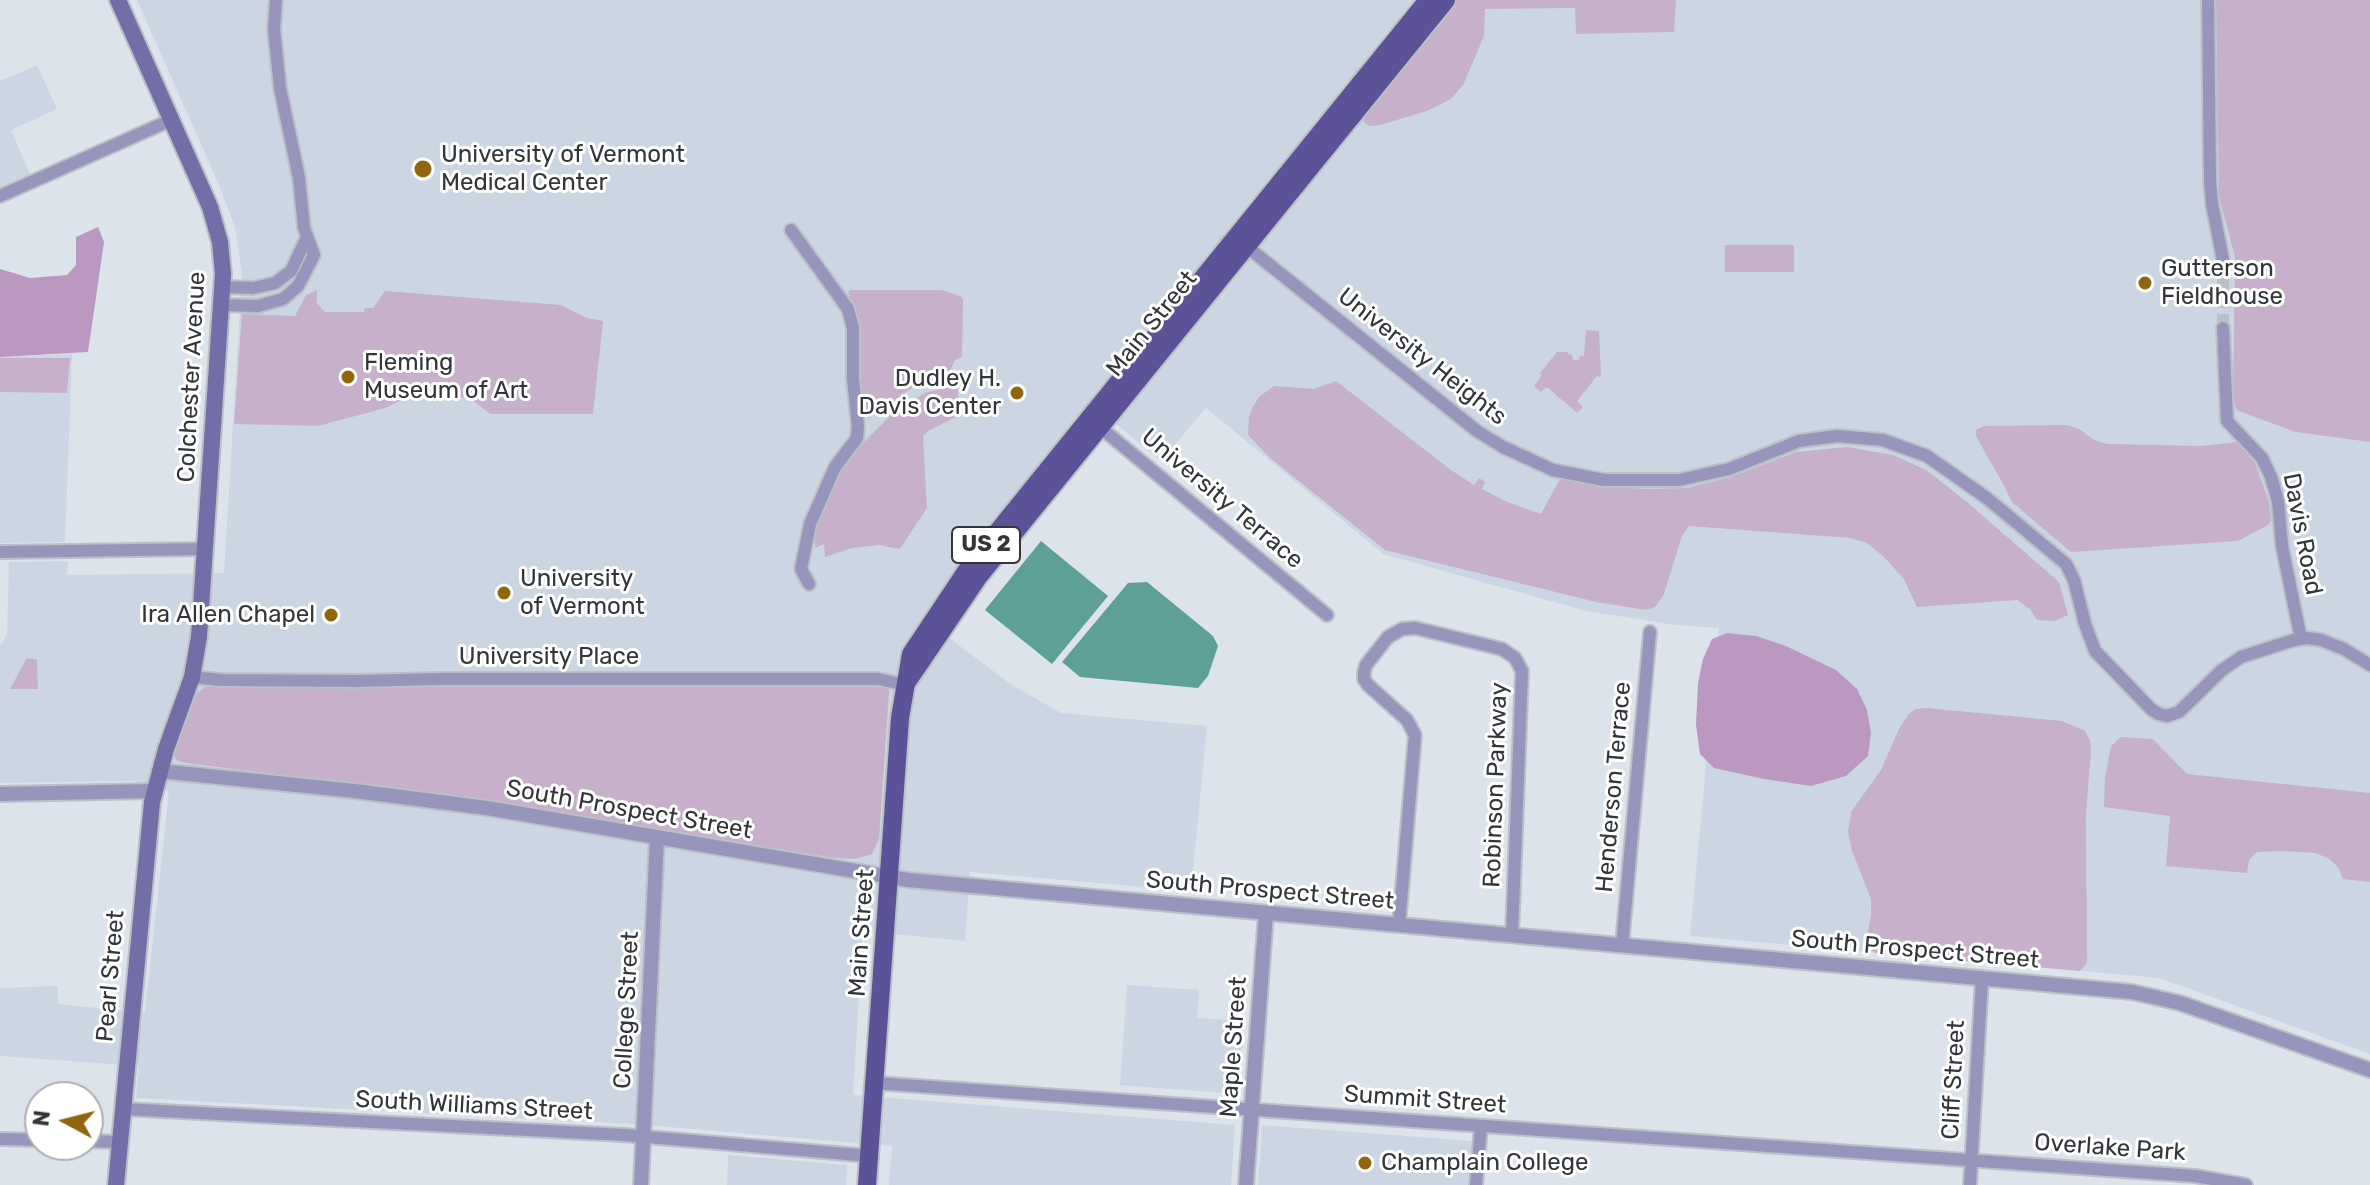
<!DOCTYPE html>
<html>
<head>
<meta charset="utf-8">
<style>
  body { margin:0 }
  #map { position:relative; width:2370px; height:1185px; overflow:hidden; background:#dde3ea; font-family:Rubik,sans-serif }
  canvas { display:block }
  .north { position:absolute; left:24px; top:1081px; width:80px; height:80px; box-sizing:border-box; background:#fff; border:2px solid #adaeaf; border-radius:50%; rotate:277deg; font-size:22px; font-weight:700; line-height:32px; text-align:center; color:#333538 }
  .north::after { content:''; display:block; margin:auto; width:28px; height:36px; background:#8f660d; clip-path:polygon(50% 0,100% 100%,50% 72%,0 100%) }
</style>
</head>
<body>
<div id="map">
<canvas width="2370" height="1185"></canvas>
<div class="north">N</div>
</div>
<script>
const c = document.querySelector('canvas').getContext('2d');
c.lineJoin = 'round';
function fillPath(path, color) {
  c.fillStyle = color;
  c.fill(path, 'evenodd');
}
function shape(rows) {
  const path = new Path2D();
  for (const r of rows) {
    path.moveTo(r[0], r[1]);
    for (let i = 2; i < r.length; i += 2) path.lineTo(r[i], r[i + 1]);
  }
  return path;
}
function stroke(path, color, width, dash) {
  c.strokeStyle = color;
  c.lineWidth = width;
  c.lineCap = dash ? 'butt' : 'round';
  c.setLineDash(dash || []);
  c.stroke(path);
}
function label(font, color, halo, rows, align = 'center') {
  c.font = font + ' Rubik,sans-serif';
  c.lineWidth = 6;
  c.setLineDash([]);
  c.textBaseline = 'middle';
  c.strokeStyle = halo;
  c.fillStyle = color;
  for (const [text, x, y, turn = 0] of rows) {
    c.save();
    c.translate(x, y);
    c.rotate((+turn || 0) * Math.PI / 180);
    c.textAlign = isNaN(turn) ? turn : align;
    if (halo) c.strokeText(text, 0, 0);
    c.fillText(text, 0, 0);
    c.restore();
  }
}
fillPath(shape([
  [137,0,2370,0,2370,1054,2159,978,1690,936,1719,628,1676,625,1586,611,1383,554,1206,408,1161,461,1091,403,924,619,1012,685,1061,713,1207,726,1191,891,970,872,965,941,863,931,853,1095,1235,1125,1231,1185,889,1185,892,1146,633,1124,136,1098,139,1066,0,1056,0,988,58,986,58,1004,145,1013,169,791,135,781,0,783,0,646,7,635,9,562,68,561,67,575,224,573,242,274,235,227,219,185],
  [37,65,57,109,11,130,30,174,0,187,0,81],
  [72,354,65,542,0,543,0,357],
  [1127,985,1199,990,1197,1018,1243,1021,1238,1094,1120,1085],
  [1262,1125,1472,1141,1469,1185,1258,1185],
  [728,1155,847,1165,846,1185,727,1185]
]), '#ccd6e2');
fillPath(shape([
  [1457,0,1676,0,1674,32,1576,34,1575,8,1485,9,1484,36,1463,85,1451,99,1427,111,1380,125,1369,126,1363,121,1364,117],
  [2216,0,2370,0,2370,442,2296,432,2236,410,2233,390,2235,257,2219,197],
  [1725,245,1794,245,1794,272,1725,272],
  [317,290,317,303,325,312,364,312,365,308,373,308,385,291,561,305,587,318,603,321,593,414,490,414,470,398,413,395,385,408,318,426,234,424,242,314,295,316,306,295],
  [850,290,942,290,960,296,963,299,962,357,955,360,951,369,915,386,868,419,862,400,862,386,859,383,856,318,848,292],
  [1586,330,1599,331,1601,375,1600,377,1597,376,1577,401,1583,407,1577,413,1548,388,1545,388,1541,392,1534,386,1542,375,1540,373,1557,352,1568,352,1568,354,1572,355,1573,360,1579,360,1580,356,1584,356],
  [0,358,70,358,67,393,0,392],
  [1336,381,1451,470,1474,485,1479,478,1485,482,1482,489,1507,502,1541,514,1560,479,1598,486,1649,489,1686,488,1731,477,1796,452,1847,447,1893,455,1926,470,1967,502,2059,582,2068,615,2055,621,2037,620,2030,609,2017,600,1917,607,1904,579,1885,558,1867,543,1851,538,1689,526,1682,536,1664,594,1655,607,1646,610,1596,602,1385,550,1270,458,1248,435,1249,417,1253,406,1260,396,1274,386,1314,389],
  [958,385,958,416,928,431,923,436,927,508,903,544,899,549,879,545,852,548,825,557,824,544,815,548,815,539,811,539,833,482,852,454,891,415,909,402,927,392],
  [2067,425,2079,429,2094,440,2108,444,2201,446,2237,442,2255,463,2269,502,2271,521,2268,525,2238,541,2071,552,2012,502,2002,482,1976,436,1976,430,1984,426],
  [27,658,37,660,38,689,10,689],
  [875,683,885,685,889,691,879,839,872,854,855,859,834,858,446,795,185,763,176,760,174,754,197,693,205,687],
  [1927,708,2062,721,2085,731,2090,740,2091,751,2086,815,2087,963,2080,971,1875,953,1868,948,1866,945,1871,914,1871,899,1852,851,1848,832,1851,812,1881,770,1899,729,1908,715,1915,709],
  [2121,737,2153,739,2187,774,2370,793,2370,882,2343,879,2338,867,2328,858,2315,853,2284,851,2257,852,2249,860,2247,873,2166,866,2170,816,2104,807,2105,778,2111,746]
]), '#c7b0ca');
fillPath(shape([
  [98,227,104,242,88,352,0,357,0,269,30,278,67,275,76,265,76,237],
  [1727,633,1756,636,1786,646,1836,670,1857,689,1867,710,1871,733,1868,756,1846,776,1811,786,1764,779,1714,768,1700,754,1696,725,1698,683,1703,659,1712,639]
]), '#ba98c0');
fillPath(shape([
  [1041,541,1108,596,1052,664,985,610],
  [1147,582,1213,636,1218,646,1208,676,1198,688,1080,677,1062,662,1128,583]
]), '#5fa096');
stroke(shape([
  [2223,260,2223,328]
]), '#bbc0c6', 12, [12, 6]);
const minor = shape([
  [2208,0,2210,180,2212,204,2223,260],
  [0,196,171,120],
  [791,230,848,309,853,328,853,379,858,426,857,438,835,467,810,524,801,569,809,584],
  [1241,242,1477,431,1503,447,1553,470,1604,480,1679,480,1729,469,1799,441,1837,436,1883,440,1927,456,1988,499,2066,564,2074,580,2085,624,2095,651,2152,710,2159,714,2167,716,2179,712,2222,670,2241,657,2294,640,2307,638,2321,640,2344,649,2370,665],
  [223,287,253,288,275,283,291,271,307,237],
  [222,305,258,306,283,299,298,286,314,255,304,228,299,178,280,88,274,29,276,0],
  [2223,328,2227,421,2262,458,2271,477,2278,501,2282,546,2301,639],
  [1095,423,1327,615],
  [0,552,205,549],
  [192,677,221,680,358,681,439,679,878,679,906,685],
  [1399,925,1415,735,1407,720,1368,685,1364,679,1364,672,1366,665,1388,637,1402,629,1415,628,1502,649,1515,658,1522,671,1512,935],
  [1622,945,1650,632],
  [875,1083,2122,1171,2195,1176,2246,1185],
  [123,1109,624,1135,870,1156],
  [0,1139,40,1140],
  [88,1141,120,1142],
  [1476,1185,1481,1126],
  [1970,1185,1982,978]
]);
const tertiary = shape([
  [159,771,355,791,487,808,908,880,2132,992,2180,1003,2370,1070],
  [0,794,153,791],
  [641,1185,657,837],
  [1246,1185,1266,913]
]);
const secondary = shape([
  [116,1185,152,802,166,749,192,677,199,637,223,274,220,242,210,207,118,0]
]);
const primary = shape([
  [907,682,979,576,1446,0],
  [867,1185,900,718,911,654,969,567,1428,0]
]);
stroke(minor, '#bbc0c6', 16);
stroke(tertiary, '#bbc0c6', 18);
stroke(secondary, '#bbc0c6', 20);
stroke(primary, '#bbc0c6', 22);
stroke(minor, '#9795bc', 12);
stroke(tertiary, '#9795bc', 14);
stroke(secondary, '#736ea8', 16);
stroke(primary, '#5b5298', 18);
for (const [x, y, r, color] of [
  [423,169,10,"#8f660d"],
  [2145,283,8,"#8f660d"],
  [348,377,8,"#8f660d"],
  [1017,393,8,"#8f660d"],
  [504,593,8,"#8f660d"],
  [331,615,8,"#8f660d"],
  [1365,1163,8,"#8f660d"]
]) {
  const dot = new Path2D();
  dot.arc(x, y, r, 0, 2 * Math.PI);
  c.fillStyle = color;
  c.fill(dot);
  stroke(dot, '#fff', 3);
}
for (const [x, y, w] of [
  [986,545,68]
]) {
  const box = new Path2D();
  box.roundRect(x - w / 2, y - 18, w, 36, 6);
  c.fillStyle = '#fff';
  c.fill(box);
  stroke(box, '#333538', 2);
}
label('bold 22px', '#333538', null, [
  ["US 2",986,545]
]);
label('24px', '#333538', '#fff', [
  ["University of Vermont",441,155],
  ["Medical Center",441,183],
  ["Gutterson",2161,269],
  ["Fieldhouse",2161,297],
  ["Fleming",364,363],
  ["Museum of Art",364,391],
  ["Dudley H.",1001,379,"right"],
  ["Davis Center",1001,407,"right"],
  ["University",520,579],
  ["of Vermont",520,607],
  ["Ira Allen Chapel",315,615,"right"],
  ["Champlain College",1381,1163]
], 'left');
label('24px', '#333538', '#fff', [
  ["Main Street",1152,324,-51],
  ["University Heights",1422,357,38],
  ["Colchester Avenue",192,377,-87],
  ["University Terrace",1222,499,40],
  ["Davis Road",2302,534,79],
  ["University Place",549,657],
  ["Robinson Parkway",1496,785,-88],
  ["Henderson Terrace",1614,787,-85],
  ["South Prospect Street",629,810,10],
  ["South Prospect Street",1270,891,5],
  ["Main Street",862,933,-86],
  ["South Prospect Street",1915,950,5],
  ["Pearl Street",111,976,-85],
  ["College Street",627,1010,-87],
  ["Maple Street",1234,1047,-86],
  ["Cliff Street",1954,1080,-87],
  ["Summit Street",1425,1100,4],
  ["South Williams Street",474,1106,3],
  ["Overlake Park",2110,1148,4]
]);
</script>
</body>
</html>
